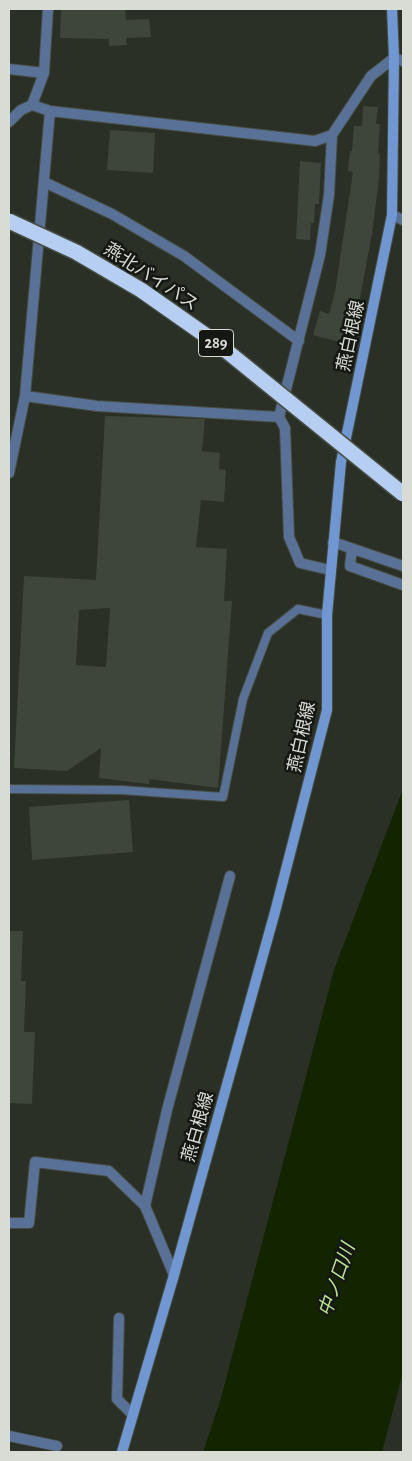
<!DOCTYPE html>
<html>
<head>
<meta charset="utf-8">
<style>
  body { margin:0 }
  #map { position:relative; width:412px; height:1461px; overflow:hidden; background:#2a3025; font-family:"Alegreya Sans",sans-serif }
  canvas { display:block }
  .frame { position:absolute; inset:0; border:10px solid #d8dcd5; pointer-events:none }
</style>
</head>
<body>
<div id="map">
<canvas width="412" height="1461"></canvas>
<div class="frame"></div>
</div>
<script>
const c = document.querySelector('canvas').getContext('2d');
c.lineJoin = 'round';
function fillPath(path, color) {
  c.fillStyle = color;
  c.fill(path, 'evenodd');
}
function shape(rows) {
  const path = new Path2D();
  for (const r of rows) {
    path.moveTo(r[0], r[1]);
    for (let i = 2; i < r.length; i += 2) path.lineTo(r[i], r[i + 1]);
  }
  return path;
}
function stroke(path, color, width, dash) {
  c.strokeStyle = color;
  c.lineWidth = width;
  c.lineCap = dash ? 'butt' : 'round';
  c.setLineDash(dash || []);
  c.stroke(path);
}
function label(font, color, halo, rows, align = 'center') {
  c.font = font + ' "Alegreya Sans","Noto Sans JP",sans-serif';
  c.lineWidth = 5;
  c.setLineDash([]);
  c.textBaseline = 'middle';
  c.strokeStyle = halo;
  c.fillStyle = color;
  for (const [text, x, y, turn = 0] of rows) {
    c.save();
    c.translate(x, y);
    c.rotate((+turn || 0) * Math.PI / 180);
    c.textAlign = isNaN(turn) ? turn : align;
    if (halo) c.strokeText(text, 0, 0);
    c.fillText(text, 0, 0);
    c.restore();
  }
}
fillPath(shape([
  [403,789,403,1372,382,1452,203,1452,221,1398,334,970]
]), '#132400');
fillPath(shape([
  [61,9,125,9,126,20,149,19,151,37,126,38,127,45,109,46,109,39,60,38],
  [363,106,378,107,376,124,380,124,378,154,380,154,379,178,372,234,359,303,362,304,351,345,313,335,320,311,329,314,335,292,353,172,348,171,350,151,352,151,354,126,362,126],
  [110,130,155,133,153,173,107,170],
  [300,161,321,163,319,204,315,204,314,223,311,223,310,240,296,239],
  [105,416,205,419,202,451,220,453,219,469,226,470,224,502,201,500,196,547,227,549,224,601,232,601,218,788,149,779,149,784,99,778,101,748,67,771,14,768,24,576,96,580],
  [110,608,106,667,76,665,79,610],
  [129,800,133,852,32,860,29,807],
  [9,931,23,931,21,981,26,981,24,1032,35,1032,32,1104,9,1103]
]), '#3e4539');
const lane = shape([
  [9,789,121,790,223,797,243,699,268,633,298,609,327,615]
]);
const street = shape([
  [9,69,44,73],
  [32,105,50,111,315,141,332,135],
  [9,122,21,110,32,105,44,73,48,9],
  [44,182,112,214,184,256,299,341],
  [392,215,403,220],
  [25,396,97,406,279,417],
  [9,473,25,396,50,111],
  [333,542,403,566],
  [352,549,350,566,403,585],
  [330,570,300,563,289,537,285,428,279,417,320,255,329,195,332,135,371,76,394,58,403,61],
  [145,1206,167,1110,230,876],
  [9,1223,29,1223,35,1162,109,1171,145,1206,174,1275],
  [119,1318,117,1399,132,1414],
  [9,1436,57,1446]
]);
const secondary = shape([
  [122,1452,174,1275,275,912,327,710,327,615,341,462,392,215,394,58,392,9]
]);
stroke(lane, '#464c41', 10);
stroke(street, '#464c41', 12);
stroke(secondary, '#464c41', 12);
stroke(lane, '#597196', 8);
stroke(street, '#597196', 10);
stroke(secondary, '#7097d1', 10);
const highwayBridge = shape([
  [9,221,76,252,141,290,218,344,403,494]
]);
stroke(highwayBridge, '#464c41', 18, []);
stroke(highwayBridge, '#b6cef2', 15);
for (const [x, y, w] of [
  [216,343,35]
]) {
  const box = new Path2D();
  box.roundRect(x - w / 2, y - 13.5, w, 27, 4);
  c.fillStyle = '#141712';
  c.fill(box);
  stroke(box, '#d8dcd5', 1);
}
label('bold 16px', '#d8dcd5', null, [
  ["289",216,343]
]);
label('18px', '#d8dcd5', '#141712', [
  ["燕北バイパス",151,277,33],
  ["燕白根線",351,336,-78],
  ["燕白根線",302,737,-78],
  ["燕白根線",198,1127,-74]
]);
label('italic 19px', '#bbe596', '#141712', [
  ["中ノ口川",337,1280,-71]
]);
</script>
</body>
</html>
